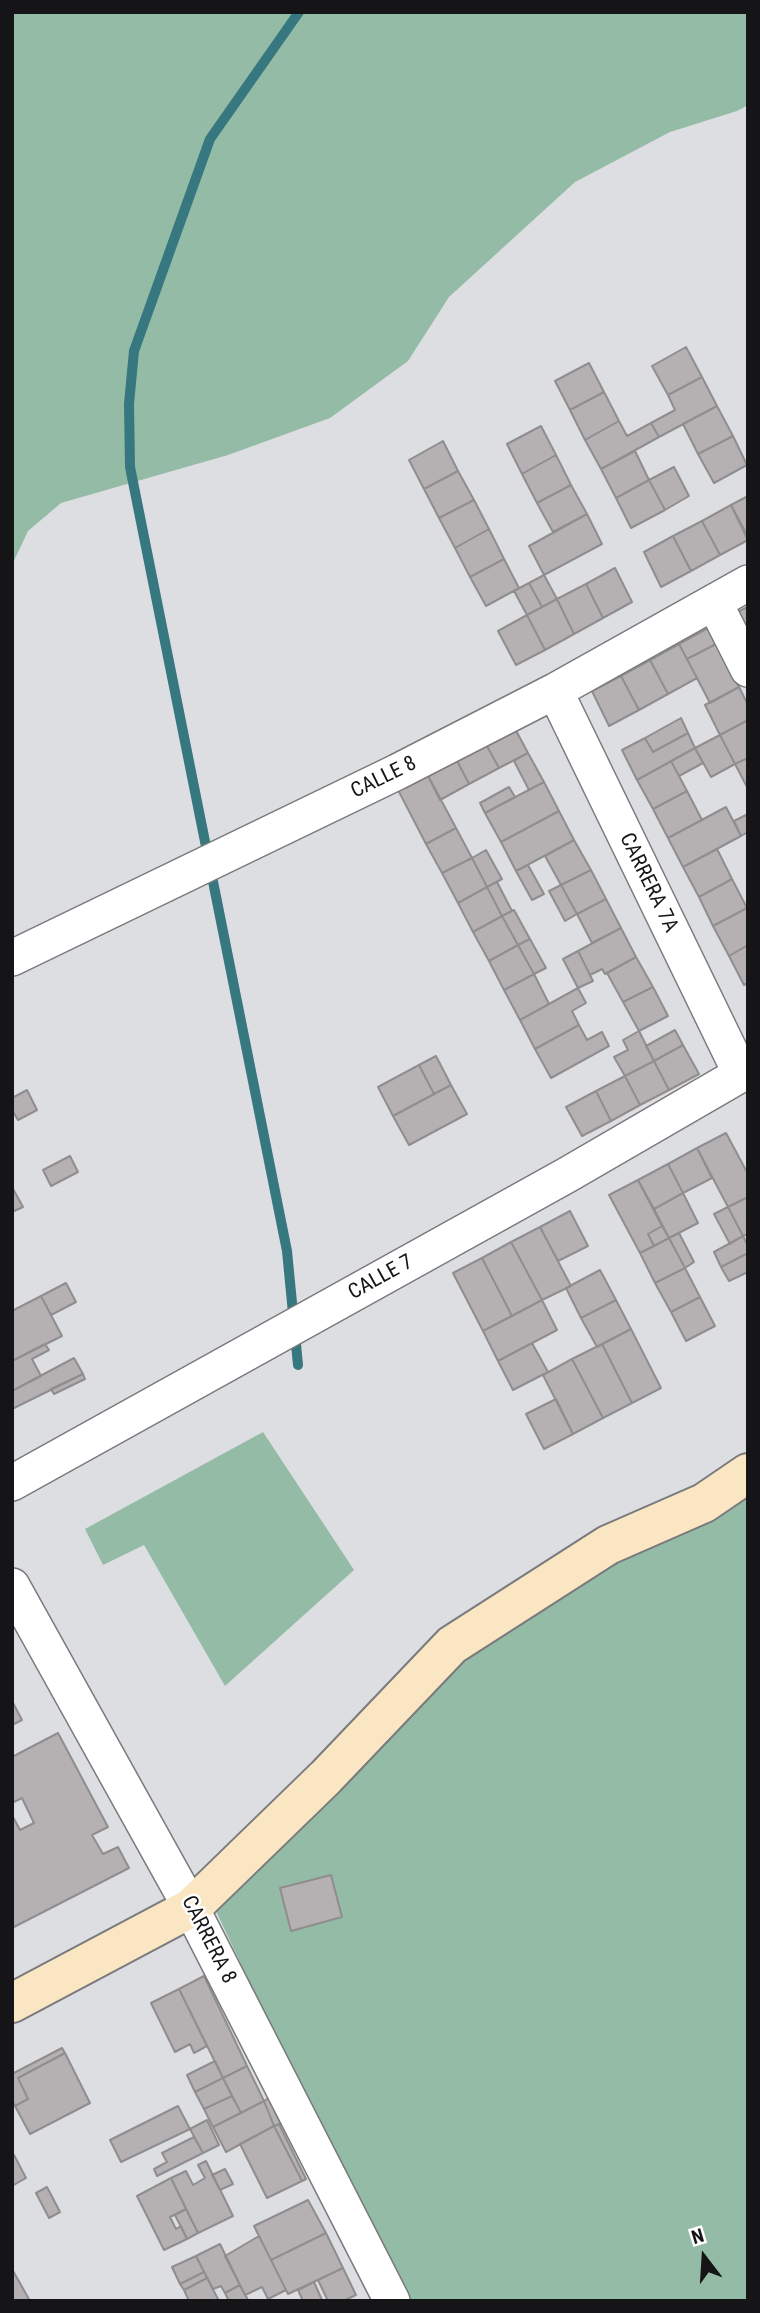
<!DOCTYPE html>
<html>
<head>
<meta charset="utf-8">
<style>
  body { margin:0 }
  #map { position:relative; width:760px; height:2313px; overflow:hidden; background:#dddee2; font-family:"Roboto Condensed",sans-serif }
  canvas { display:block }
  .frame { position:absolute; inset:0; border:14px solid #151517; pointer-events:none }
  .north { position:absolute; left:669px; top:2222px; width:70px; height:70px; -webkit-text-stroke:5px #fff; paint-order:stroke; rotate:343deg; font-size:19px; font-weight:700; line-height:28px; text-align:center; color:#151517 }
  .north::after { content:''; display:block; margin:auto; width:24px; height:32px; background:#151517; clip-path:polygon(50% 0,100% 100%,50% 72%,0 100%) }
</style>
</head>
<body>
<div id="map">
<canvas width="760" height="2313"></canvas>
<div class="frame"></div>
<div class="north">N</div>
</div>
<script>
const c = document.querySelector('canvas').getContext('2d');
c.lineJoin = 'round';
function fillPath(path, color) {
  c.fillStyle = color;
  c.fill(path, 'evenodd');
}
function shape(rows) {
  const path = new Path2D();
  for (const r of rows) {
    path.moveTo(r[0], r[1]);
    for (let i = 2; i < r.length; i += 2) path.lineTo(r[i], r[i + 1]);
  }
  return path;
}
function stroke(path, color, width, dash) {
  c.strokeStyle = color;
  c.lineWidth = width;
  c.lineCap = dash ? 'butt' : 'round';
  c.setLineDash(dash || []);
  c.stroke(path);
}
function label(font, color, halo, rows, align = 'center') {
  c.font = font + ' "Roboto Condensed",sans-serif';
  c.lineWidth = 5;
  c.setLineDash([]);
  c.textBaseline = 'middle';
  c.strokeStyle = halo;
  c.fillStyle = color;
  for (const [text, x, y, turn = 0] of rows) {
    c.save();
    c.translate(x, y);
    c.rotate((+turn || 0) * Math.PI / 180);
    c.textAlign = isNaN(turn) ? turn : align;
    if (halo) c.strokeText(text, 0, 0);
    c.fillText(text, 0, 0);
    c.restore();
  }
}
fillPath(shape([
  [12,12,748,12,748,105,737,111,670,132,575,182,449,297,408,361,330,418,228,455,61,503,28,531,12,565],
  [263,1432,354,1570,225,1686,144,1545,103,1565,85,1529],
  [748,1485,748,2301,400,2301,215,1909,425,1688,522,1605]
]), '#94bba5');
stroke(shape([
  [298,1365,287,1251,130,467,129,404,134,351,210,139,299,12]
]), '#37777f', 10);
const building = shape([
  [686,347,702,377,668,395,652,366,686,347],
  [589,363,604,392,570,410,555,381,589,363],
  [702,377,717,406,659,437,651,423,675,410,668,395,702,377],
  [604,392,619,421,585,440,570,410,604,392],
  [717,406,733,436,698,454,683,424,717,406],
  [619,421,627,436,651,423,659,437,601,469,585,440,619,421],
  [541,426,556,455,522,474,507,444,541,426],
  [733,436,747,465,714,483,698,454,733,436],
  [443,441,458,471,424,489,409,460,443,441],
  [635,451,649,480,616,498,601,469,635,451],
  [556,455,571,485,537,503,522,474,556,455],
  [674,467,689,496,665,510,649,480,674,467],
  [458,471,474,500,439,518,424,489,458,471],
  [649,480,665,510,631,528,616,498,649,480],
  [571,485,587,514,553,532,537,503,571,485],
  [748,496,748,537,731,505,748,496],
  [474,500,489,529,455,548,439,518,474,500],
  [731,505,748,540,720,555,702,521,731,505],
  [587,514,602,544,544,575,529,546,587,514],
  [702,521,720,555,691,571,673,536,702,521],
  [489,529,504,559,470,577,455,548,489,529],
  [673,536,691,571,661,587,644,552,673,536],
  [504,559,519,588,486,606,470,577,504,559],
  [615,568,632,602,603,618,586,584,615,568],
  [544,575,557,599,542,607,529,583,544,575],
  [529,583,542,607,527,615,514,591,529,583],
  [586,584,603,618,574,634,557,599,586,584],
  [557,599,574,634,545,650,527,615,557,599],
  [748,607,748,633,737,612,748,607],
  [527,615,545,650,516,665,498,631,527,615],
  [708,628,716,644,687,659,679,644,708,628],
  [679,644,697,678,668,694,650,660,679,644],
  [716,644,739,687,710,703,687,659,716,644],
  [650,660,668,694,639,710,621,676,650,660],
  [621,676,639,710,609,726,592,691,621,676],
  [739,687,748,705,748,720,720,735,705,705,739,687],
  [681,718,688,733,653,752,645,738,681,718],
  [748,720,748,758,735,764,720,735,748,720],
  [512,723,528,753,499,768,483,739,512,723],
  [688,733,695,748,637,780,622,750,645,738,653,752,688,733],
  [720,735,735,764,711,777,695,748,720,735],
  [483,739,499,768,469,784,454,755,483,739],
  [695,748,703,763,679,776,671,761,695,748],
  [528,753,544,782,529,790,514,761,528,753],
  [454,755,469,784,440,800,425,770,454,755],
  [748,758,748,789,735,764,748,758],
  [671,761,687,791,653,809,637,780,671,761],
  [425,770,456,828,426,844,396,786,425,770],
  [544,782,559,811,501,842,485,813,544,782],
  [509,787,515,797,485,813,480,803,509,787],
  [687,791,702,820,668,838,653,809,687,791],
  [726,807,741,836,683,867,668,838,726,807],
  [559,811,574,840,516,871,501,842,559,811],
  [748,814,748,832,741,836,734,821,748,814],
  [456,828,472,858,442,873,426,844,456,828],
  [574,840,591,870,561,885,545,856,574,840],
  [717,849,732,879,699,897,683,867,717,849],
  [486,850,502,879,487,887,472,858,486,850],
  [472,858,487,887,458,903,442,873,472,858],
  [528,865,544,894,532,900,516,871,528,865],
  [591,870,606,899,577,914,561,885,591,870],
  [732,879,747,908,713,926,699,897,732,879],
  [497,882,512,911,502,916,487,887,497,882],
  [561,885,577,914,565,921,549,891,561,885],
  [487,887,502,916,473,932,458,903,487,887],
  [606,899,621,928,592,943,577,914,606,899],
  [747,908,748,945,729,956,713,926,747,908],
  [514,910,530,939,518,945,502,916,514,910],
  [502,916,518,945,489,961,473,932,502,916],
  [621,928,636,957,605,974,602,969,590,975,578,951,621,928],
  [530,939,546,968,534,974,518,945,530,939],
  [518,945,534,974,504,990,489,961,518,945],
  [748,945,748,983,744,985,729,956,748,945],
  [578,951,593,981,578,988,563,959,578,951],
  [636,957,653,987,623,1002,607,973,636,957],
  [534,974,549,1004,520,1020,504,990,534,974],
  [653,987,668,1016,639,1031,623,1002,653,987],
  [578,988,586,1003,572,1011,579,1025,535,1049,520,1020,578,988],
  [579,1025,587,1040,602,1032,609,1046,551,1078,535,1049,579,1025],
  [675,1030,683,1045,654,1061,646,1046,675,1030],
  [639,1031,654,1061,625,1076,614,1057,628,1050,623,1040,639,1031],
  [683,1045,699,1074,669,1090,654,1061,683,1045],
  [436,1056,451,1085,434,1094,419,1065,436,1056],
  [654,1061,669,1090,640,1105,625,1076,654,1061],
  [419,1065,434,1094,393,1116,378,1087,419,1065],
  [625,1076,640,1105,611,1121,596,1091,625,1076],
  [451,1085,467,1114,409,1145,393,1116,451,1085],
  [27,1090,37,1110,18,1120,12,1110,12,1098,27,1090],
  [596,1091,611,1121,582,1136,566,1107,596,1091],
  [726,1133,748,1174,748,1197,728,1207,697,1148,726,1133],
  [697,1148,712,1178,683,1193,668,1164,697,1148],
  [70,1156,78,1172,51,1186,43,1170,70,1156],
  [668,1164,683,1193,654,1209,638,1180,668,1164],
  [638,1180,662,1226,648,1234,654,1246,640,1253,609,1195,638,1180],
  [12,1187,23,1207,12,1212,12,1187],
  [683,1193,698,1223,669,1238,654,1209,683,1193],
  [748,1197,748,1234,743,1236,728,1207,748,1197],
  [728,1207,743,1236,730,1244,714,1214,728,1207],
  [570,1211,588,1246,558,1261,540,1227,570,1211],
  [662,1226,669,1238,654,1246,648,1234,662,1226],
  [540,1227,571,1286,542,1300,511,1242,540,1227],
  [679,1233,694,1262,685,1268,669,1238,679,1233],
  [743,1236,748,1246,748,1253,721,1267,714,1252,743,1236],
  [669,1238,685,1268,655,1283,640,1253,669,1238],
  [511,1242,542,1300,512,1316,482,1258,511,1242],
  [748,1253,748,1272,729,1281,721,1267,748,1253],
  [482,1258,512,1316,483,1331,453,1273,482,1258],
  [685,1268,700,1297,671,1312,655,1283,685,1268],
  [600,1270,616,1300,581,1318,566,1288,600,1270],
  [66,1283,76,1302,51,1315,41,1296,66,1283],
  [41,1296,62,1336,12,1361,12,1311,41,1296],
  [700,1297,715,1326,686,1341,671,1312,700,1297],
  [542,1300,557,1330,498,1361,483,1331,542,1300],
  [616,1300,631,1329,597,1347,581,1318,616,1300],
  [631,1329,661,1388,632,1403,602,1344,631,1329],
  [532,1343,548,1372,513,1390,498,1361,532,1343],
  [45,1344,49,1350,32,1359,41,1376,12,1391,12,1361,45,1344],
  [602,1344,632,1403,603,1418,572,1359,602,1344],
  [74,1358,83,1374,12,1409,12,1391,74,1358],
  [572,1359,603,1418,573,1434,543,1375,572,1359],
  [83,1374,85,1379,54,1394,51,1389,83,1374],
  [556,1399,573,1434,544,1449,526,1414,556,1399],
  [12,1701,22,1720,12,1725,12,1701],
  [58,1733,108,1827,92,1835,103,1854,118,1847,129,1868,12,1928,12,1815,20,1830,34,1823,22,1798,12,1803,12,1757,58,1733],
  [331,1875,342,1917,291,1931,280,1888,331,1875],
  [204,1976,247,2066,223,2078,179,1989,204,1976],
  [179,1989,207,2046,194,2053,190,2044,175,2052,151,2003,179,1989],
  [62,2048,65,2053,18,2078,28,2099,15,2106,12,2100,12,2074,62,2048],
  [65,2053,90,2103,30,2134,15,2106,28,2099,18,2078,65,2053],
  [215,2061,223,2078,195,2092,187,2075,215,2061],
  [247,2066,264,2101,241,2113,223,2078,247,2066],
  [223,2078,232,2096,204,2109,195,2092,223,2078],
  [232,2096,241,2113,213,2127,204,2109,232,2096],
  [269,2098,281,2124,274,2126,264,2101,269,2098],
  [264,2101,274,2126,226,2152,213,2127,264,2101],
  [178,2106,190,2129,121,2162,110,2140,178,2106],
  [207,2120,219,2145,203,2153,190,2129,207,2120],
  [279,2124,306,2179,302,2181,274,2126,279,2124],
  [274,2126,302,2181,267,2198,240,2144,274,2126],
  [194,2137,203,2153,157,2176,154,2169,167,2162,162,2153,194,2137],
  [14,2155,26,2178,12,2186,12,2156,14,2155],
  [206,2161,233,2216,198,2233,171,2178,186,2171,193,2185,205,2178,198,2165,206,2161],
  [225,2169,233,2184,220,2190,212,2175,225,2169],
  [171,2178,186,2209,170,2217,176,2229,181,2226,187,2239,164,2250,137,2196,171,2178],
  [47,2187,60,2212,49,2218,36,2193,47,2187],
  [308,2200,326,2233,271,2260,254,2226,308,2200],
  [186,2209,198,2233,187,2239,175,2215,186,2209],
  [326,2233,343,2268,288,2294,271,2260,326,2233],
  [259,2236,286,2290,268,2299,262,2287,245,2295,225,2256,259,2236],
  [220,2244,240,2285,225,2293,221,2286,213,2289,196,2256,220,2244],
  [196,2256,204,2272,180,2284,172,2267,196,2256],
  [343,2268,356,2295,343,2301,328,2301,318,2280,343,2268],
  [12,2269,30,2301,12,2301,12,2269],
  [204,2272,207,2278,184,2290,180,2284,204,2272],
  [207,2278,219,2301,189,2301,184,2290,207,2278],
  [314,2282,322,2300,303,2301,298,2290,314,2282],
  [240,2285,248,2300,229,2301,225,2293,240,2285]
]);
fillPath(building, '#b5b1b3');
stroke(building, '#908d8e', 2);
const street = shape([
  [714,602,748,669],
  [555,691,741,1074],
  [12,958,397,772,555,691,748,583],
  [12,1483,567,1175,748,1070],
  [12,1586,191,1908,392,2301]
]);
const secondary = shape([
  [12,2003,191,1908,326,1777,452,1645,608,1545,704,1503,748,1473]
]);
stroke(street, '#797a7d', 38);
stroke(secondary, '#797a7d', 42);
stroke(street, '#fff', 35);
stroke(secondary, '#fbe6c3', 38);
label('21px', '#151517', '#fff', [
  ["CALLE 8",384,778,-26],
  ["CARRERA 7A",648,883,64],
  ["CALLE 7",381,1278,-29],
  ["CARRERA 8",208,1940,63]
]);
</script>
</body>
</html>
